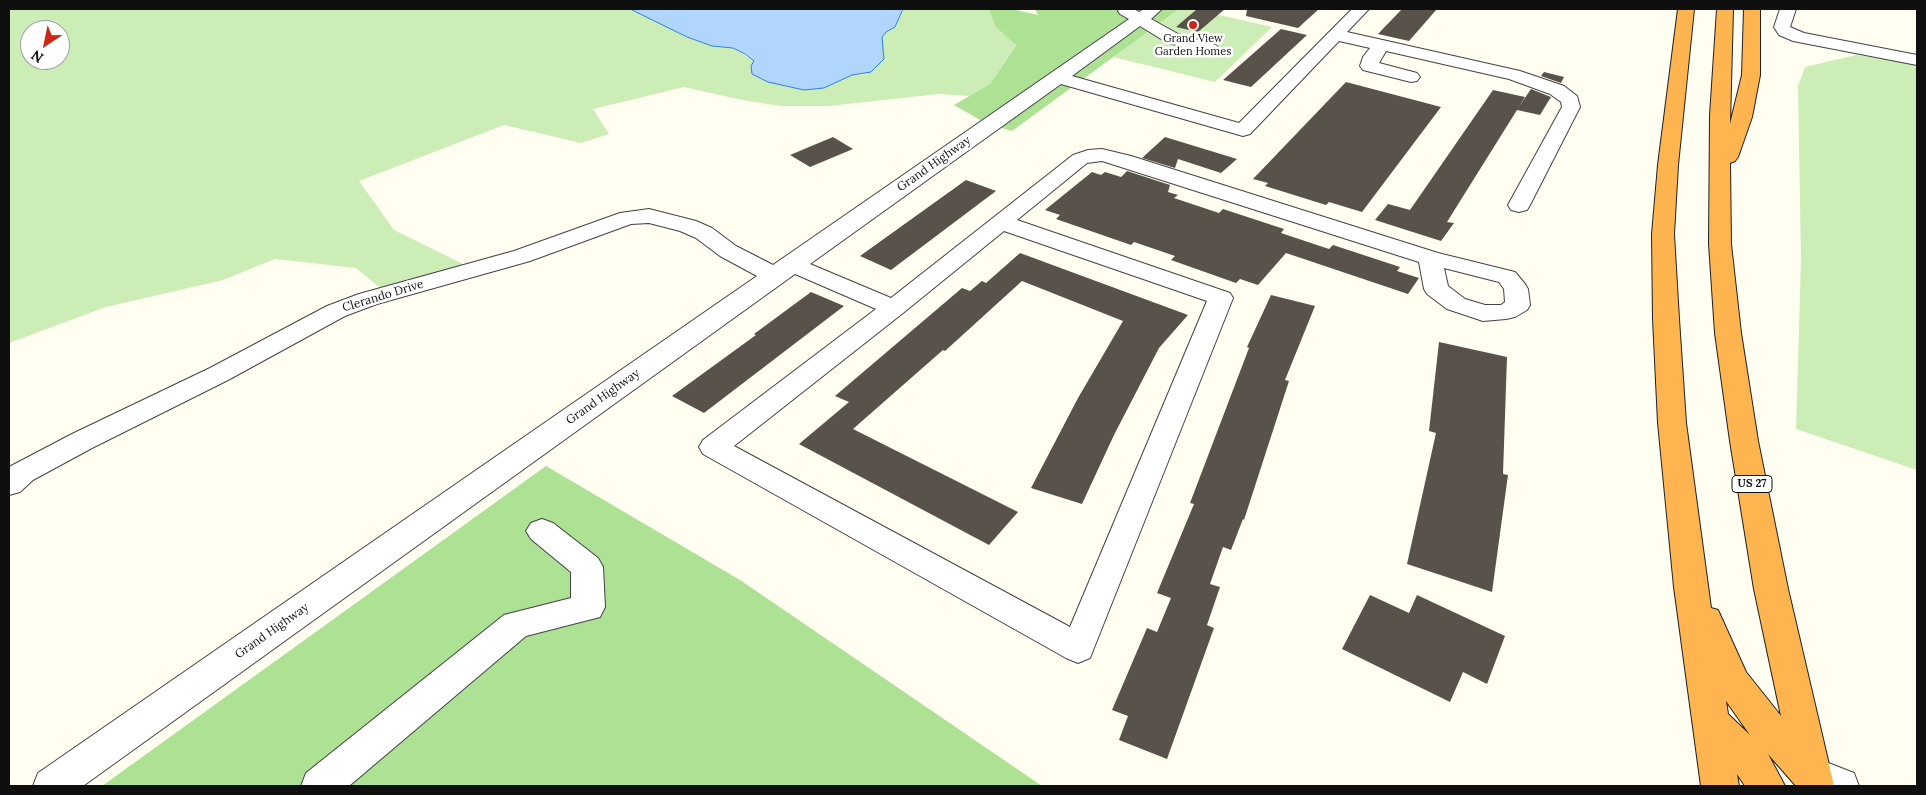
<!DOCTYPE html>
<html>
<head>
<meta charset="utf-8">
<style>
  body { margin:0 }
  #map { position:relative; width:1926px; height:795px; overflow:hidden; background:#fffef1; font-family:Lora,serif }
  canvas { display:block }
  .frame { position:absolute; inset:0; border:10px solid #0f0f0f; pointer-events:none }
  .north { position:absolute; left:20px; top:20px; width:50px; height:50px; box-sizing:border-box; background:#fff; border:1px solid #9f9f9f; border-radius:50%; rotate:214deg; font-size:14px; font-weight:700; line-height:20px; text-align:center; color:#0f0f0f }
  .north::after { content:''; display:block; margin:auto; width:18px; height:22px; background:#cf2517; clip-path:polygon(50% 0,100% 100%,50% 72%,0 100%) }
</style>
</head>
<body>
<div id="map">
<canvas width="1926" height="795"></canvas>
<div class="frame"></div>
<div class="north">N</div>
</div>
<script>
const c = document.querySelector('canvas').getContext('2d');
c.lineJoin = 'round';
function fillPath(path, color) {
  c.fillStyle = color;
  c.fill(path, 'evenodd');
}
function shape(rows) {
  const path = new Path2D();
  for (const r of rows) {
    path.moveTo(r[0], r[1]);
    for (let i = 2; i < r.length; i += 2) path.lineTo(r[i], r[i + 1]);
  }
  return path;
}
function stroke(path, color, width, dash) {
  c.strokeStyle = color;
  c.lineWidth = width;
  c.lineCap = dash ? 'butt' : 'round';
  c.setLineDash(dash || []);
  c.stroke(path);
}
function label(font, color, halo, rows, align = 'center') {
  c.font = font + ' Lora,serif';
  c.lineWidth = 5;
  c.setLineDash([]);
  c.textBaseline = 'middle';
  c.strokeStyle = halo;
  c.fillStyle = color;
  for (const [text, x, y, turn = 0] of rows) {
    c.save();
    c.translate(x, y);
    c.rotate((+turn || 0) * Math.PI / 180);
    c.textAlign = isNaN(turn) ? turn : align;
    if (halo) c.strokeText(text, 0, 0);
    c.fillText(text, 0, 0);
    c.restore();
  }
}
fillPath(shape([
  [9,9,630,9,687,37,712,46,733,48,754,61,839,80,852,75,864,74,882,37,886,32,895,27,903,9,989,9,995,26,1016,44,990,84,970,96,939,94,829,106,781,106,742,100,684,87,593,109,609,134,581,143,504,125,359,181,394,230,467,266,391,297,356,268,275,259,223,280,106,307,9,343],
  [30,30,60,30,60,60,30,60],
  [1179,9,1193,9,1272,27,1215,82,1113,57],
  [1856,55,1917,64,1917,470,1796,429,1801,261,1798,86,1805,67]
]), '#cceeb6');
fillPath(shape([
  [989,9,1012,9,1038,15,1035,9,1145,9,982,121,954,105,990,84,1016,45,995,26],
  [1162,9,1179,9,1012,131,995,126],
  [546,466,740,580,1042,786,102,786]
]), '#ade193');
const water = shape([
  [630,9,903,9,895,27,886,32,882,37,884,59,871,72,852,75,824,88,804,90,768,82,752,74,751,66,754,61,745,54,733,48,712,46,687,37,630,9]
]);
fillPath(water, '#b0d6fd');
stroke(water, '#2f82db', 1);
fillPath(shape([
  [1197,9,1225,9,1198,32,1176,27],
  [1247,9,1319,9,1298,28,1246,16],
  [1402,9,1437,9,1409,41,1378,34],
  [1281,29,1307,35,1251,87,1223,80],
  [1544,72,1564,77,1561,83,1541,76],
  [1346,82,1441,107,1362,212,1329,202,1326,205,1265,186,1268,183,1253,179],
  [1531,89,1551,97,1540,115,1517,110,1447,222,1454,223,1441,241,1375,220,1388,204,1410,210,1493,90,1525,97,1518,108],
  [833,137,853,149,810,167,790,155],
  [1165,137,1237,159,1221,173,1178,159,1175,168,1142,158],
  [1127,171,1170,185,1168,192,1178,195,1174,198,1219,213,1223,209,1284,229,1281,233,1329,249,1333,245,1400,267,1397,271,1419,278,1408,294,1286,253,1258,285,1240,279,1236,283,1171,260,1175,256,1134,242,1131,245,1056,219,1060,215,1045,210,1092,172,1101,175,1105,172,1121,177],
  [966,180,996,191,891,270,860,256],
  [1020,253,1188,315,1159,348,1114,435,1082,504,1031,488,1078,398,1123,321,1022,281,945,351,943,350,853,429,1018,512,989,545,799,444,849,402,835,396,962,288,970,291,982,281,986,283],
  [811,292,844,306,704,413,672,396,756,335,754,334],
  [1271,295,1315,306,1285,380,1289,381,1244,520,1243,519,1231,550,1223,547,1210,584,1220,587,1207,625,1214,628,1167,759,1119,740,1128,716,1112,710,1147,628,1157,632,1171,598,1157,593,1194,504,1190,503,1249,348,1247,347],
  [1439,342,1507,357,1503,474,1508,475,1492,592,1407,564,1436,433,1429,431],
  [1370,595,1409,613,1417,595,1505,636,1487,684,1463,672,1450,702,1342,649]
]), '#59524a');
const minor = shape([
  [1119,9,1134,9,1139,12,1144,9,1162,9,1151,19,1178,34,1216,45,1219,49,1216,53,1210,54,1204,53,1166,42,1140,26,1072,76,1239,123,1352,9,1369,9,1347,32,1520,71,1564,86,1577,96,1580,107,1530,205,1527,210,1519,212,1511,210,1508,205,1562,107,1561,102,1550,94,1509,79,1386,51,1379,63,1417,73,1420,77,1417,81,1411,82,1363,70,1360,66,1363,57,1370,48,1339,41,1250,134,1243,136,1061,84,810,264,891,298,1073,155,1088,150,1102,149,1131,156,1438,253,1515,272,1525,284,1528,289,1530,305,1527,310,1515,317,1506,319,1483,321,1447,309,1427,294,1424,289,1419,262,1102,161,1087,163,1017,220,1230,293,1233,298,1090,658,1078,663,1066,658,703,454,699,447,703,440,876,309,795,274,83,786,33,786,38,773,757,276,720,256,696,238,680,231,649,223,631,224,530,261,377,304,345,316,228,380,92,448,33,480,20,492,9,495,9,468,11,466,72,434,210,368,327,306,359,294,514,251,620,213,649,209,696,221,712,228,736,246,773,265,1129,19,1120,14,1118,11,1119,9],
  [1004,231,1207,301,1070,627,734,446,903,313,1004,231],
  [1444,268,1499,282,1504,289,1505,302,1501,305,1485,305,1465,299,1448,286,1444,268],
  [1780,9,1796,9,1790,27,1804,33,1917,55,1917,65,1793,41,1779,35,1774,27,1780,9],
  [542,519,553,523,598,558,603,567,605,607,600,617,526,636,349,786,301,786,306,773,504,615,571,598,571,572,531,539,526,531,531,523,542,519],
  [1813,757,1854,773,1859,786,1799,786,1794,775,1799,762,1813,757]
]);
const highway = shape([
  [1678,9,1694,9,1678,165,1674,234,1679,319,1686,423,1711,608,1718,610,1746,672,1781,716,1754,589,1730,441,1715,333,1709,244,1710,115,1717,9,1733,9,1730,124,1742,75,1744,9,1760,9,1760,75,1752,117,1738,157,1735,161,1730,163,1731,244,1741,333,1758,441,1788,589,1834,786,1796,786,1768,754,1785,786,1745,786,1737,774,1739,786,1701,786,1674,587,1658,423,1653,319,1652,234,1658,165,1678,9],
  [1726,701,1750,735,1728,714,1726,701]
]);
stroke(minor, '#424242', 2);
stroke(highway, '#202020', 2);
fillPath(minor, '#fff');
fillPath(highway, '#ffb54f');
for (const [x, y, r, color] of [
  [1193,25,5,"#cf2517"]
]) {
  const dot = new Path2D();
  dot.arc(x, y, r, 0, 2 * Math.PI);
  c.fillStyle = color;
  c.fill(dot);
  stroke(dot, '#fff', 2);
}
label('11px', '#0f0f0f', '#fff', [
  ["Grand View",1193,39],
  ["Garden Homes",1193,52]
]);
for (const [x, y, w] of [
  [1752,484,40]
]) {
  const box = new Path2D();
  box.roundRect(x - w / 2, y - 8.5, w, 17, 4);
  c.fillStyle = '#fff';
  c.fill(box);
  stroke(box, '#0f0f0f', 1);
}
label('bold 11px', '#0f0f0f', null, [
  ["US 27",1752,484]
]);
label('12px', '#0f0f0f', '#fff', [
  ["Grand Highway",934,164,-35],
  ["Clerando Drive",383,296,-17],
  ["Grand Highway",603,397,-35],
  ["Grand Highway",272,631,-35]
]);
</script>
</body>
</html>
